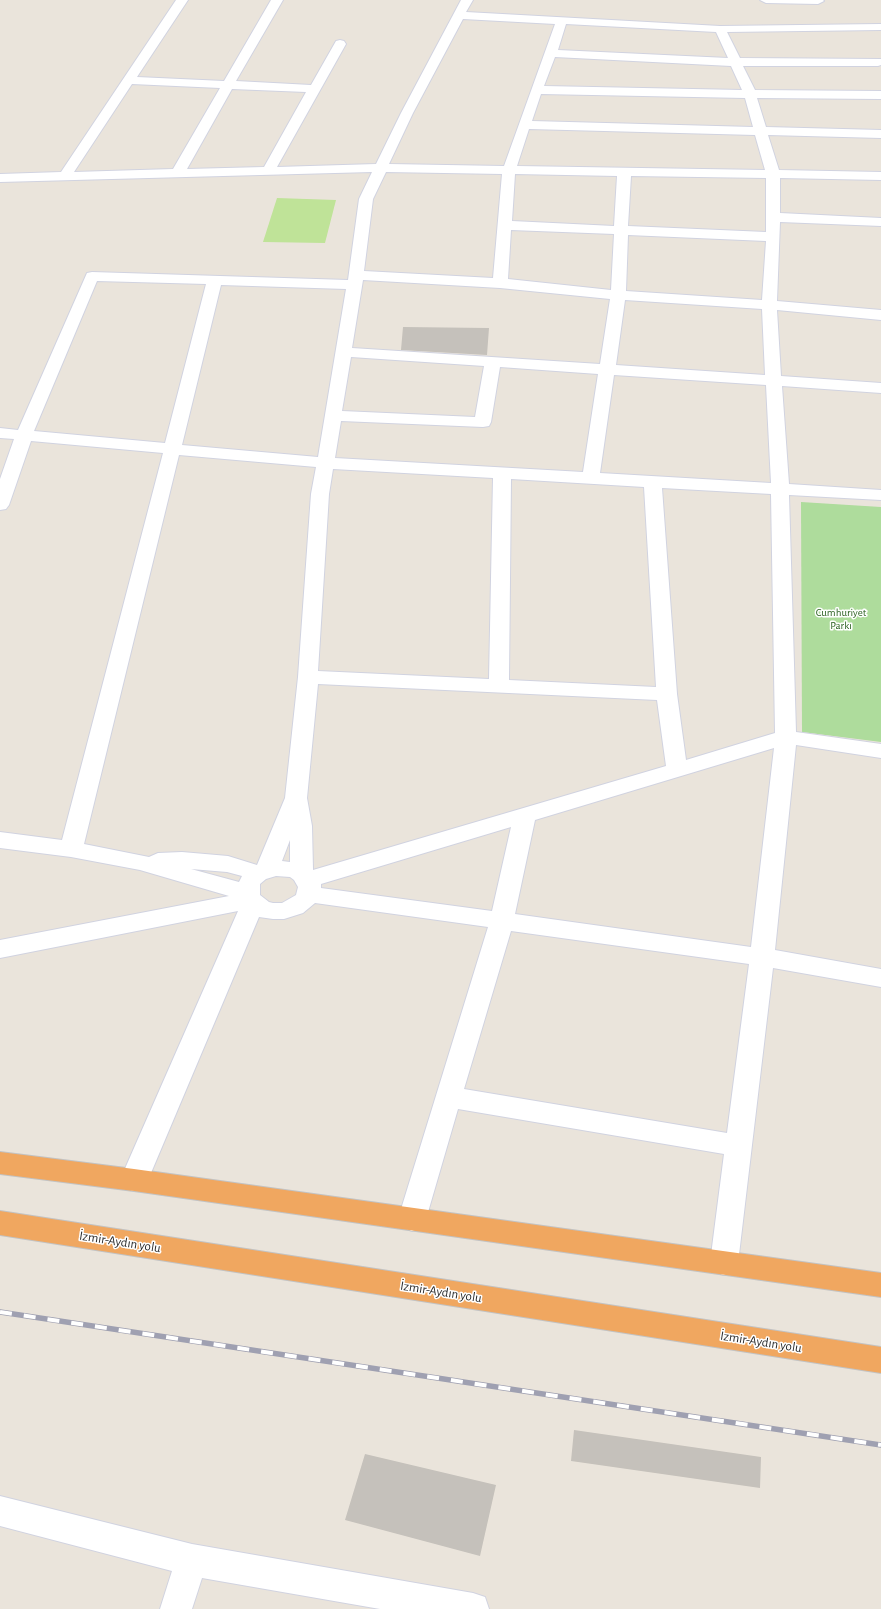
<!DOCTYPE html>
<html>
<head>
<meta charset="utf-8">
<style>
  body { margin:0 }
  canvas { display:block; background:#eae4db }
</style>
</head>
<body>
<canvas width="881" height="1609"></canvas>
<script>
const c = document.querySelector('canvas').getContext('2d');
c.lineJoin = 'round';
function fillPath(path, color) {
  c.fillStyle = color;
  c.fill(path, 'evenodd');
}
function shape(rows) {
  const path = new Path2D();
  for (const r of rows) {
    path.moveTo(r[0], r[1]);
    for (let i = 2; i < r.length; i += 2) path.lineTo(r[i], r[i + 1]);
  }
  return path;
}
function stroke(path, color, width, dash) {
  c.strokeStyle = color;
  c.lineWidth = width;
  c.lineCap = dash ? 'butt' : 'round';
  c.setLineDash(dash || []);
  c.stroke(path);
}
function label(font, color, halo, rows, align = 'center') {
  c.font = font + ' "Alegreya Sans",sans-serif';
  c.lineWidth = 3;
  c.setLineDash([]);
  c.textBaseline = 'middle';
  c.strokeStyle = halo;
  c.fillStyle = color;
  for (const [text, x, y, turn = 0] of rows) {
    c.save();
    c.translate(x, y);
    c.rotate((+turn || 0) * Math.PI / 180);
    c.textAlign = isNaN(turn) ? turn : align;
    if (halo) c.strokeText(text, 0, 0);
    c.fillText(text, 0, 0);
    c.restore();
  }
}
fillPath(shape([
  [801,502,881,507,881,742,802,732]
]), '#aedc9c');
fillPath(shape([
  [277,198,336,200,325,243,263,242]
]), '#bfe398');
fillPath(shape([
  [403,327,489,328,487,355,401,350],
  [574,1430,761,1457,760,1488,571,1461],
  [365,1454,496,1485,480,1556,345,1520]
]), '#c5c1bb');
const minor = shape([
  [176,0,188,0,137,77,224,81,271,0,283,0,236,81,311,85,336,41,340,40,344,41,346,44,277,167,376,164,401,113,461,0,473,0,466,12,720,26,881,24,881,30,727,32,740,58,881,59,881,65,878,66,743,66,755,90,881,91,881,99,757,98,766,127,881,130,881,138,768,135,779,170,881,172,881,180,780,178,780,213,881,218,881,226,780,222,777,301,881,310,881,320,777,310,781,376,881,383,881,393,782,386,789,484,881,490,881,500,789,495,796,732,881,744,881,758,796,745,775,950,881,969,881,987,773,968,738,1263,734,1272,724,1275,714,1272,710,1263,724,1154,458,1109,426,1219,422,1227,412,1231,402,1227,398,1219,488,927,315,903,303,913,284,919,273,919,259,917,148,1180,144,1188,134,1191,124,1188,120,1180,238,911,0,958,0,940,229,896,140,870,71,857,0,848,0,832,62,840,163,453,31,441,9,505,6,509,0,510,0,479,14,439,0,438,0,428,18,430,87,273,92,272,348,280,359,199,372,172,0,182,0,174,61,172,176,0],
  [463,19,555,24,504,166,389,164,413,113,463,19],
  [566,24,716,32,728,58,558,50,566,24],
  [555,57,731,66,742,90,544,86,555,57],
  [132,84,220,88,173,169,74,172,132,84],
  [232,89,306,92,264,167,187,169,232,89],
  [541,94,745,98,753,127,532,121,541,94],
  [529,129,755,135,765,170,517,166,529,129],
  [386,172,502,174,493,278,364,271,373,199,386,172],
  [515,174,617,176,614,226,512,221,515,174],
  [631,176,766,178,766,232,628,226,631,176],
  [511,230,614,234,611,290,508,279,511,230],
  [628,235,766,241,762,300,626,291,628,235],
  [363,280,500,288,610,299,600,364,352,348,363,280],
  [97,281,206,284,165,443,34,431,97,281],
  [221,285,346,289,318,457,182,445,221,285],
  [625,300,762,309,765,375,616,365,625,300],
  [351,357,484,366,475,417,342,411,351,357],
  [500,367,598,374,583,472,335,458,341,421,483,427,489,426,491,422,500,367],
  [614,375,766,385,771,483,600,473,614,375],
  [179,455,316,467,311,494,298,677,285,798,257,865,228,856,182,852,158,853,149,857,84,844,179,455],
  [333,469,493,478,489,679,318,671,329,494,333,469],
  [511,479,644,487,656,687,509,680,511,479],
  [662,488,771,494,775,733,686,760,677,694,662,488],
  [318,684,657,700,666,766,313,870,312,826,307,798,318,684],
  [774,748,751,947,515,914,535,820,774,748],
  [511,827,492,911,321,888,321,884,511,827],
  [290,840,290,862,282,861,290,840],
  [191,869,227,872,242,876,239,882,191,869],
  [276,876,290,877,294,880,298,887,296,895,282,903,273,903,269,902,260,895,260,884,266,879,276,876],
  [511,931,749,964,727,1133,464,1089,511,931],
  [760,0,823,0,824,1,818,4,766,3,760,0],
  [0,1496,192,1544,473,1593,485,1597,489,1609,380,1609,202,1578,192,1609,160,1609,172,1571,0,1526,0,1496]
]);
const highway = shape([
  [0,1152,134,1169,881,1273,881,1297,134,1191,0,1174,0,1152],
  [0,1211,881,1347,881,1373,0,1235,0,1211]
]);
stroke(minor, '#d1d3e0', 2);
stroke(highway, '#c3c3c3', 2);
fillPath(minor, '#fff');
fillPath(highway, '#f0a760');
const rail = shape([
  [0,1312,881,1445]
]);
stroke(rail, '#9fa0b1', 5.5);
stroke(rail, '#fff', 4, [12]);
label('11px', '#295f1f', '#fff', [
  ["Cumhuriyet",841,613],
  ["Parkı",841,626]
]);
label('13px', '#292929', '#fff', [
  ["İzmir-Aydın yolu",120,1242,9],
  ["İzmir-Aydın yolu",441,1292,9],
  ["İzmir-Aydın yolu",761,1342,9]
]);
</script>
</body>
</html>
